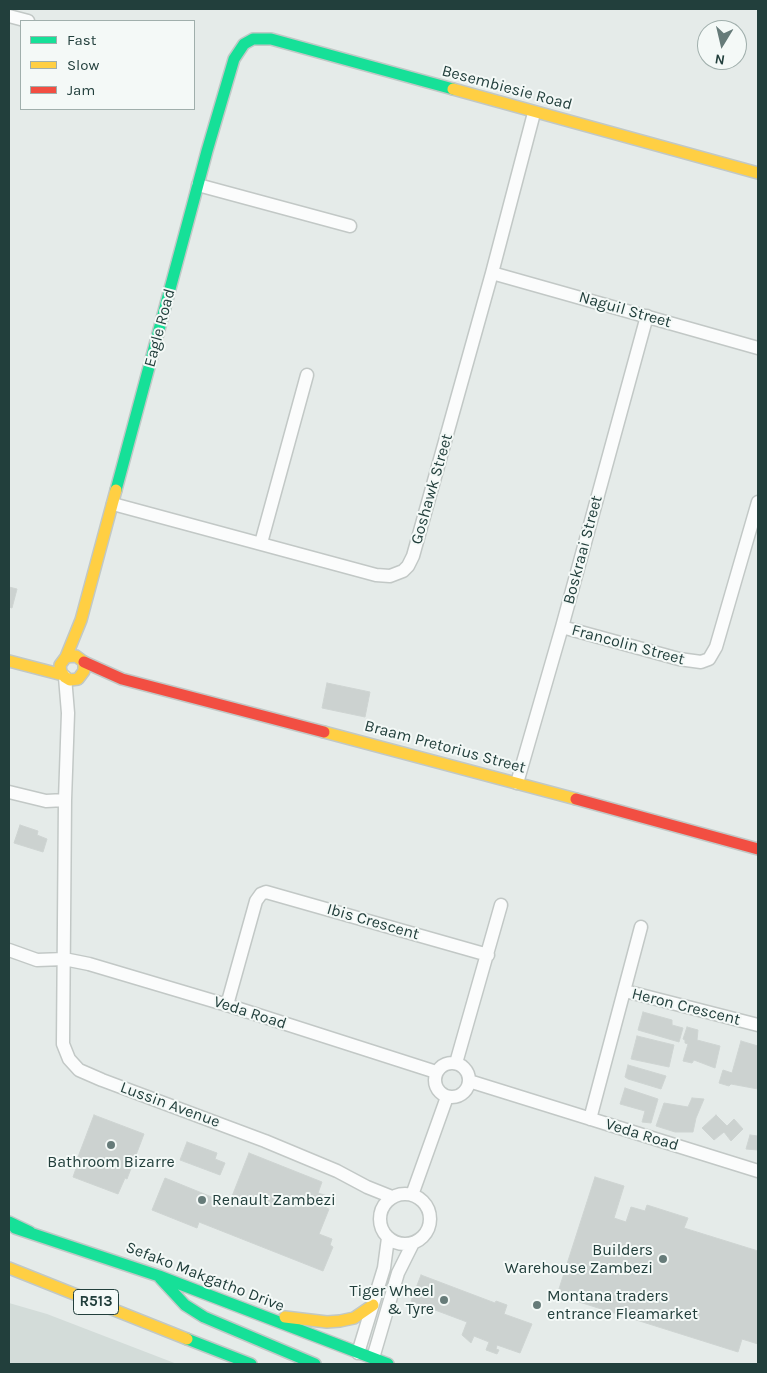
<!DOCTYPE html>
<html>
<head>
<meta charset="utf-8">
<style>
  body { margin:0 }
  #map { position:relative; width:767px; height:1373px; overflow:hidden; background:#e5ebe9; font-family:Karla,sans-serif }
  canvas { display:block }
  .frame { position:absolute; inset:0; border:10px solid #223f3c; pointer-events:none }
  .legend { position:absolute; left:20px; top:20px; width:175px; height:90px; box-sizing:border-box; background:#f4f9f7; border:1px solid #a0afac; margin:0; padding:6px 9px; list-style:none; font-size:15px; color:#223f3c }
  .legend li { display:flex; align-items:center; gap:10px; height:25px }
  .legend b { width:25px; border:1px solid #a0afac }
  .north { position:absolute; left:697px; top:20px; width:50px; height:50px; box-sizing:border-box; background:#f4f9f7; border:1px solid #a0afac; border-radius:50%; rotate:189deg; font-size:14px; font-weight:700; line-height:20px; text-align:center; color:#223f3c }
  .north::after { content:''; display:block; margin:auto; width:18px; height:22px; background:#667b79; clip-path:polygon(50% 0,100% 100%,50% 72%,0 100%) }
</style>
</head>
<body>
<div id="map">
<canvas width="767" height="1373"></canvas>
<div class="frame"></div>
<ul class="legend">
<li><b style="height:6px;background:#16e098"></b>Fast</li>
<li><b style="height:6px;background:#ffcf43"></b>Slow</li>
<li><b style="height:6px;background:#f24e42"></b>Jam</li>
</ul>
<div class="north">N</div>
</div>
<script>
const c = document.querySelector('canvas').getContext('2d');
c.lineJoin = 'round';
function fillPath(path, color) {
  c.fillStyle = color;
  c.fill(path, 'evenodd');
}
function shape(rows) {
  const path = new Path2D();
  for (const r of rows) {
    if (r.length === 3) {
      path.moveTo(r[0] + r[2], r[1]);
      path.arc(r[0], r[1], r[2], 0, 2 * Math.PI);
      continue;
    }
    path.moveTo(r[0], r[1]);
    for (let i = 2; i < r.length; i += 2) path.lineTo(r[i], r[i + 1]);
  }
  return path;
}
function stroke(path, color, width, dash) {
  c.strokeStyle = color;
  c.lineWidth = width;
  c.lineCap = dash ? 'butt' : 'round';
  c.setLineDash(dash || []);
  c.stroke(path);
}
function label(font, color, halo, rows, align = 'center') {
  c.font = font + ' Karla,sans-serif';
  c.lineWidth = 4;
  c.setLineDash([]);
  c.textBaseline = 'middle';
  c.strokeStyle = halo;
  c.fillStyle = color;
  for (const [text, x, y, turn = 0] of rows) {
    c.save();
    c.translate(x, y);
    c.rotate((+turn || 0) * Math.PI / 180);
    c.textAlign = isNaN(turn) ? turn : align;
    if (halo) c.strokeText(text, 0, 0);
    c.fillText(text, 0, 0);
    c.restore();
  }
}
fillPath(shape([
  [9,1303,47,1314,177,1364,9,1364]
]), '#d3dcd9');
const building = shape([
  [9,587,17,589,12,608,9,607,9,587],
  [327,683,370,692,365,717,322,708,327,683],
  [20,825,38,831,37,835,47,839,43,852,14,843,20,825],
  [643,1012,672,1020,672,1025,683,1028,679,1042,638,1030,643,1012],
  [687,1027,698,1030,697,1040,720,1046,715,1068,694,1060,692,1063,683,1061,688,1044,685,1043,685,1040,683,1039,687,1027],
  [637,1036,674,1045,669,1067,631,1059,637,1036],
  [741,1041,758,1046,758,1089,731,1084,729,1086,719,1083,723,1070,732,1073,741,1041],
  [628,1065,666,1076,661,1089,628,1079,625,1077,628,1065],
  [625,1088,658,1099,651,1123,642,1122,645,1111,620,1104,625,1088],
  [692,1098,704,1099,696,1118,693,1132,675,1132,656,1126,664,1103,688,1107,692,1098],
  [94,1115,144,1134,127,1179,125,1178,118,1194,73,1177,80,1157,78,1157,94,1115],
  [716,1115,727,1126,734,1119,743,1129,731,1141,724,1132,714,1140,702,1128,716,1115],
  [750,1135,758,1136,758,1150,746,1149,750,1135],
  [187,1142,217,1153,215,1159,225,1163,220,1175,180,1160,187,1142],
  [249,1153,322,1182,318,1193,331,1197,326,1208,329,1209,319,1234,332,1239,330,1245,333,1247,323,1271,199,1222,197,1228,152,1210,165,1178,229,1204,249,1153],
  [595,1177,624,1186,614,1218,626,1222,631,1207,645,1211,647,1205,688,1218,684,1228,758,1251,758,1344,742,1339,738,1352,557,1295,595,1177],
  [421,1275,495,1303,496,1301,507,1305,504,1314,532,1324,520,1353,497,1345,496,1349,499,1350,497,1354,486,1350,489,1342,474,1336,471,1343,462,1335,467,1322,411,1301,421,1275]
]);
fillPath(building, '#ccd2d0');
stroke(building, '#ced4d2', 1);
const street = shape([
  [9,16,28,21],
  [198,185,350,226],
  [492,273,758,348],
  [113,504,376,575,390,576,403,571,408,566,413,556,492,273,534,113],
  [261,543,307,375],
  [562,627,679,659,701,662,709,659,716,647,758,502],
  [65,677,68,713,65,800,63,1044,69,1059,79,1070,102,1080,265,1141,337,1171,367,1187,392,1197],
  [517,783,562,627,647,316],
  [9,792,46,801,65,800],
  [9,950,37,960,64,959,89,964,227,1005,436,1072],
  [625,991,758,1025],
  [227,1005,256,901,261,894,266,892,488,955],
  [452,1080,17],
  [456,1063,501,905],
  [469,1081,758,1171],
  [590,1119,641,927],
  [405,1219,25],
  [412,1195,447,1097],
  [358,1353,384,1268,388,1238],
  [373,1358,398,1273,413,1243]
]);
const fast = shape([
  [116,490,207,151,234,59,244,44,253,39,271,39,453,89],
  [9,1222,30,1232],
  [15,1228,159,1276,388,1364],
  [160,1278,185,1305,204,1317,315,1364],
  [187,1339,251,1364]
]);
const slow = shape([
  [453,89,758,173],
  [66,657,76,656,84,662,84,671,78,679,70,680,65,677,61,672,60,665,66,657,81,620,116,490],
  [9,661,63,675],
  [324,732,576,799],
  [9,1268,187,1339],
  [285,1317,327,1322,340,1321,354,1318,373,1305]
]);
const jam = shape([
  [84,662,122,679,324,732],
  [576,799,758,849]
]);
stroke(street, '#c2c8c6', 15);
stroke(fast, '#c1c8c6', 14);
stroke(slow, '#c1c8c6', 14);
stroke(jam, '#c1c8c6', 14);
stroke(street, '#fbfcfc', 12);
stroke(fast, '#16e098', 11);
stroke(slow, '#ffcf43', 11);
stroke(jam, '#f24e42', 11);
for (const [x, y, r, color] of [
  [111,1145,5,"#667b79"],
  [202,1200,5,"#667b79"],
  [663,1259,5,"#667b79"],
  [444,1300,5,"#667b79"],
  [537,1305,5,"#667b79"]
]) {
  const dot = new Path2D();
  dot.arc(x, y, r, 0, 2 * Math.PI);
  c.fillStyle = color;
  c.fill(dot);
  stroke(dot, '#f4f9f7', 2);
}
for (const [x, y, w] of [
  [96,1302,45]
]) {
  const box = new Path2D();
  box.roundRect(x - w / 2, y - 12.5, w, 25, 4);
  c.fillStyle = '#f4f9f7';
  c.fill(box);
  stroke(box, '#223f3c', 1);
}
label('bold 15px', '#223f3c', null, [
  ["R513",96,1302]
]);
label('16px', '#223f3c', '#f4f9f7', [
  ["Besembiesie Road",507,88,15],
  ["Naguil Street",625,310,16],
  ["Eagle Road",160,328,-75],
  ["Goshawk Street",432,489,-74],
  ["Boskraai Street",583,550,-75],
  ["Francolin Street",628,645,15],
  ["Braam Pretorius Street",445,747,15],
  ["Ibis Crescent",373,922,16],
  ["Heron Crescent",686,1007,14],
  ["Veda Road",250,1013,18],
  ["Lussin Avenue",170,1105,20],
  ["Veda Road",642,1135,17],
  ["Sefako Makgatho Drive",205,1277,21]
]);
label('16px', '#223f3c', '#f4f9f7', [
  ["Bathroom Bizarre",111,1162,"center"],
  ["Renault Zambezi",212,1200],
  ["Builders",653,1250,"right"],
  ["Warehouse Zambezi",653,1268,"right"],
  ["Tiger Wheel",434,1291,"right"],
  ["& Tyre",434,1309,"right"],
  ["Montana traders",547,1296],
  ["entrance Fleamarket",547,1314]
], 'left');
</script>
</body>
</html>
